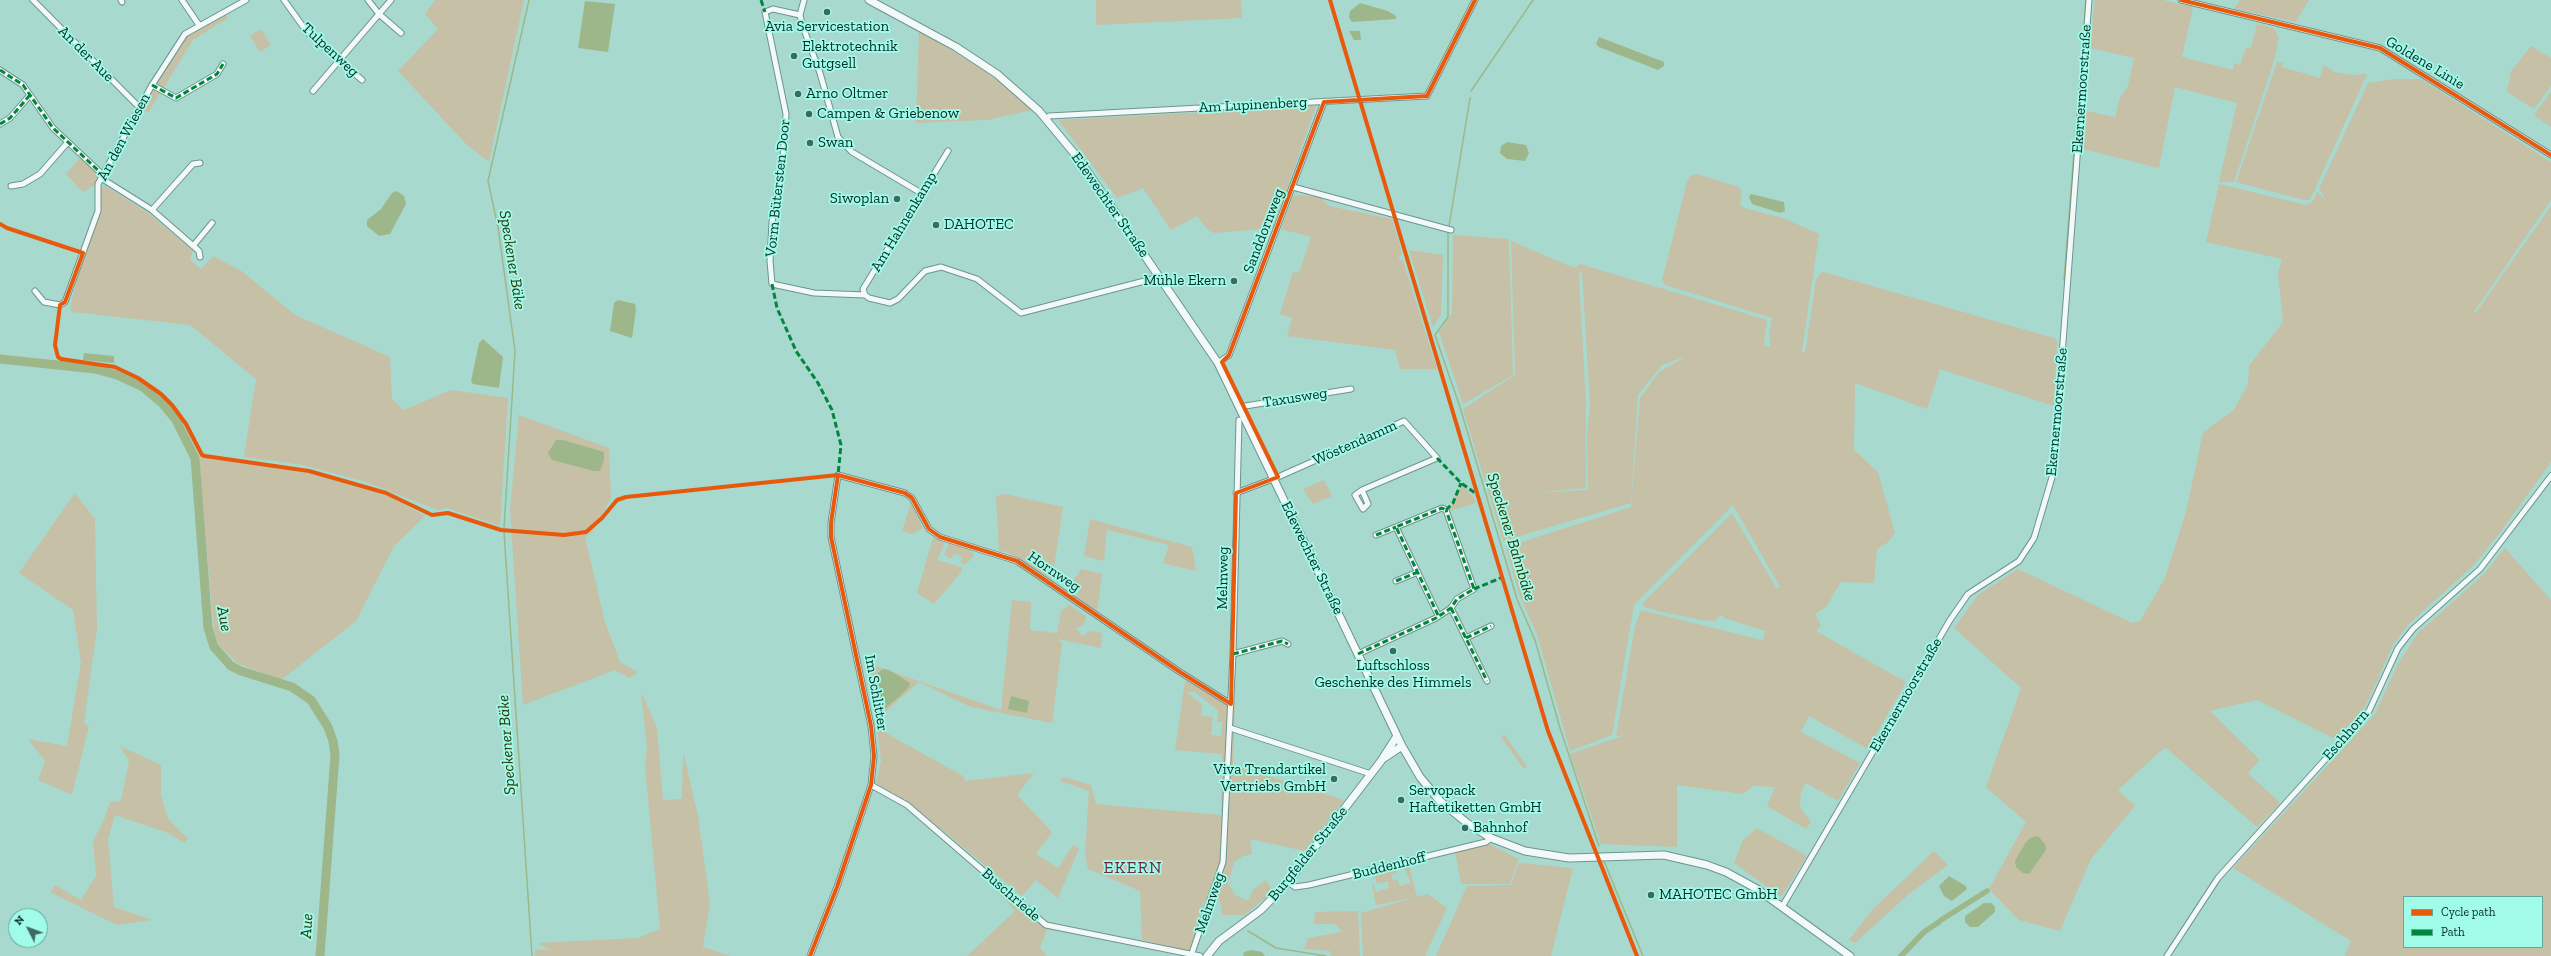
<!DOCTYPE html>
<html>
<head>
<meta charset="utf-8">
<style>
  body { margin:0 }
  #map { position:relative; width:2551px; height:956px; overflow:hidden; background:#a8d9cf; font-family:"Zilla Slab",serif }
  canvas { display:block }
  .legend { position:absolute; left:2403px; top:896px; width:140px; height:52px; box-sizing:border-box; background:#a1fbe9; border:1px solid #62a99b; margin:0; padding:5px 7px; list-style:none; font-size:12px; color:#042d27 }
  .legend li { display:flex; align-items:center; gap:8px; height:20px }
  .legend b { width:20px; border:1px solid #62a99b }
  .north { position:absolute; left:8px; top:908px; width:40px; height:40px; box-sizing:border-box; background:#a1fbe9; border:1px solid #62a99b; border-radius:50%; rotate:312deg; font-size:11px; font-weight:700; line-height:16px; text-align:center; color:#042d27 }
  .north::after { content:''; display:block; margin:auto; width:14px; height:18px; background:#3d6962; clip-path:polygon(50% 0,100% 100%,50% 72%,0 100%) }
</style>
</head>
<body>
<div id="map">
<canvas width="2551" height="956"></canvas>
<ul class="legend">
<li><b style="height:5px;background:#e8590c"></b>Cycle path</li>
<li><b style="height:5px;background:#00873e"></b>Path</li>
</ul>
<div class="north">N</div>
</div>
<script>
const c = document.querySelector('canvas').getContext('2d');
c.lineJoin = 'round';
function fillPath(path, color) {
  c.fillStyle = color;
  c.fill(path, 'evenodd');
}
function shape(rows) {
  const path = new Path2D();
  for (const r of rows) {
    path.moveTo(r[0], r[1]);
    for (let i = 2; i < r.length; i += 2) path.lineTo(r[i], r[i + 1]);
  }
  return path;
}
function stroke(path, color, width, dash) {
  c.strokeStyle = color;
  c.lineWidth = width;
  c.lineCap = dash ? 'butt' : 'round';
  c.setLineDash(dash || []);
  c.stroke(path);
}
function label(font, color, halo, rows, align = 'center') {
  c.font = font + ' "Zilla Slab",serif';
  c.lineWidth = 3.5;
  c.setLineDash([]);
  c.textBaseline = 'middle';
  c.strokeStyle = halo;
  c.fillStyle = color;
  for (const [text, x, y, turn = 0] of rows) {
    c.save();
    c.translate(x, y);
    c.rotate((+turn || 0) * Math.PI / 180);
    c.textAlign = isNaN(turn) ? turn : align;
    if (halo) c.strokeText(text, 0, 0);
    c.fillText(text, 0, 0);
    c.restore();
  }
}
fillPath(shape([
  [435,0,524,0,489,162,467,145,398,71,438,29,425,14],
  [1096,0,1241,0,1242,18,1096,25],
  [2095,0,2163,0,2193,7,2182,57,2233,70,2234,63,2240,65,2246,48,2251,48,2257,24,2273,28,2279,37,2274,61,2234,182,2219,182,2237,103,2175,87,2159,168,2083,149,2086,111,2115,117,2120,97,2128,86,2134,58,2090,48],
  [2240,0,2309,0,2296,22,2234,9],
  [225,14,228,18,193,40,148,113,142,107,181,42,188,34],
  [261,29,271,45,260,52,250,36],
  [919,30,986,72,1013,92,1033,110,987,120,916,123],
  [2531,46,2551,58,2551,86,2534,109,2507,92,2511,71],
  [2277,62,2283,63,2282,67,2320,78,2324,65,2334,72,2352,75,2367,74,2310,200,2304,200,2236,182],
  [2393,79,2421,79,2551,162,2551,200,2474,312,2475,314,2551,206,2551,462,2502,530,2474,565,2410,623,2394,643,2365,707,2337,740,2257,700,2210,711,2260,760,2248,773,2280,803,2257,827,2165,747,2118,790,2135,806,2091,859,2060,931,2019,920,1989,889,2026,822,1986,787,2021,688,1954,628,1978,595,2018,569,2132,623,2140,621,2165,578,2186,512,2203,432,2233,411,2248,385,2249,366,2283,322,2278,273,2282,259,2206,242,2219,184,2306,205,2313,201,2317,192,2326,200,2319,189,2368,83],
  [2551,92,2551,127,2534,115],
  [1316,106,1273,228,1215,233,1209,231,1197,216,1171,230,1143,188,1117,198,1058,120],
  [80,158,98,175,95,185,83,192,66,174],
  [1697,174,1739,187,1742,192,1740,205,1744,208,1783,218,1819,234,1802,352,1805,353,1816,279,1822,272,1827,273,2054,338,2057,341,2054,406,1940,369,1927,409,1855,383,1854,450,1878,472,1895,533,1887,543,1877,549,1874,583,1841,582,1826,607,1815,614,1821,625,1816,631,1906,682,1868,749,1809,716,1801,732,1860,763,1838,801,1806,783,1801,792,1800,807,1811,822,1806,829,1767,806,1775,787,1753,786,1743,794,1677,785,1677,847,1601,844,1570,754,1622,736,1616,736,1635,626,1641,610,1762,640,1763,642,1765,631,1724,618,1723,614,1715,621,1701,620,1657,611,1643,606,1643,603,1732,513,1777,589,1780,587,1733,505,1634,605,1612,735,1570,751,1537,634,1519,594,1506,547,1631,507,1640,398,1659,372,1687,356,1662,365,1638,395,1631,503,1503,541,1463,409,1515,375,1511,241,1574,268,1580,264,1767,320,1764,346,1771,347,1769,334,1772,318,1665,285,1662,280,1687,182,1690,176],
  [1582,272,1590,403,1587,435,1588,490,1534,493,1586,488,1586,404,1579,276,1579,273],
  [104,185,151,215,193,251,190,260,201,269,213,256,243,272,295,315,390,357,392,399,404,410,451,390,508,398,500,526,447,508,438,510,363,481,303,465,244,457,256,379,190,325,72,312,70,309,77,278,101,212,101,189],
  [1302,195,1320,197,1329,206,1392,219,1402,253,1398,259,1403,261,1437,369,1400,369,1395,350,1287,336,1292,318,1280,314,1293,272,1299,273,1311,237,1281,229,1293,196],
  [1453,235,1509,239,1513,375,1463,404,1439,332,1452,313],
  [1409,250,1443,255,1441,315,1433,327],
  [519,415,609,448,611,498,593,531,585,537,605,622,620,662,638,672,629,678,615,670,523,705,510,509],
  [199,457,296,470,329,479,391,497,425,516,394,546,356,621,281,680,237,663,219,645,214,632],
  [1324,480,1332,496,1313,504,1303,489],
  [1462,485,1474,498,1476,503,1449,511],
  [75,493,95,519,97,629,84,723,89,726,72,795,38,780,45,761,28,739,67,746,81,663,73,610,19,573],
  [1005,494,1063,507,1052,580,1007,552,999,551,996,496],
  [911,503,923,528,912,534,902,531],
  [1090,519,1192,547,1196,571,1163,563,1169,545,1107,530,1104,561,1084,556],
  [933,538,945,542,937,560,961,567,962,571,934,604,917,593],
  [949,543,969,550,974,554,972,558,965,565,960,562,962,557,954,553,951,559,949,558,944,554],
  [2505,548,2551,600,2551,956,2345,956,2351,941,2233,868,2375,714,2398,664,2417,634,2485,573],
  [2404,897,2542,897,2542,947,2404,947],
  [1081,569,1102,574,1097,613,1076,597,1080,589,1073,586,1070,592,1067,590],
  [1012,600,1031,602,1030,630,1057,633,1061,611,1069,605,1086,616,1084,624,1076,629,1082,636,1089,631,1102,633,1101,648,1058,639,1062,643,1052,723,971,707,919,682,876,720,868,681,873,665,1001,710],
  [1188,677,1235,707,1233,765,1344,800,1305,851,1250,839,1252,854,1243,856,1234,862,1228,883,1235,895,1248,901,1253,890,1266,880,1273,892,1244,915,1222,915,1220,901,1205,900,1189,951,1142,940,1140,891,1088,869,1085,853,1089,791,1060,781,1063,777,1091,785,1096,804,1221,815,1222,754,1175,750,1185,682],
  [1186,692,1195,692,1218,711,1217,722,1222,722,1221,736,1211,735,1213,717,1201,716,1202,704],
  [641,692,657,728,663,800,682,799,683,751,698,816,710,903,703,947,730,956,535,956,535,950,551,950,537,943,638,938,660,929,645,765,647,746],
  [877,728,963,776,965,781,1034,773,1017,795,1052,832,1036,854,1058,868,1073,845,1079,849,1058,898,1036,880,1022,896,911,804,876,783,881,761],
  [1504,734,1527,767,1524,769,1501,737],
  [120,746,161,765,161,795,168,819,188,839,184,843,168,833,115,815,108,840,114,907,152,920,117,925,50,892,55,885,81,900,96,876,93,841,104,820,110,802,121,801,129,761],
  [1757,828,1807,856,1781,897,1734,863,1743,840],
  [1487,843,1519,859,1510,884,1461,884,1455,851],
  [1934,851,1948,865,1909,894,1855,943,1849,940,1872,910],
  [1519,863,1573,868,1551,956,1436,956,1467,886,1511,885],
  [1409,866,1417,897,1428,894,1447,908,1425,956,1363,956,1361,913,1417,897,1376,905,1372,885,1374,885,1376,892,1389,888,1388,881,1377,884,1374,872,1386,868,1389,872,1396,869,1397,873,1391,875,1393,881,1397,879,1400,886,1411,883,1404,867],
  [996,882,1046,925,1052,926,1051,931,1047,929,1040,948,1047,956,967,956,1015,911,992,885],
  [1358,911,1360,956,1331,956,1330,951,1304,949,1308,938,1342,932,1335,924,1314,924,1315,912]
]), '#c5c0a6');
fillPath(shape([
  [585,1,615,4,608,52,578,48],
  [1360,3,1388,11,1396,16,1396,19,1352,22,1349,18,1350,11],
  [1349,31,1360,31,1361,40,1354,40],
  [1599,37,1664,62,1664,66,1658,70,1599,47,1596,44],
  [1507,142,1526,145,1529,153,1525,161,1507,159,1500,153,1501,146],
  [397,191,404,196,406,204,390,234,379,236,367,226,367,220,381,209,392,193],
  [1751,194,1784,202,1785,211,1780,213,1752,204,1749,197],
  [618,300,635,304,636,310,632,338,610,331,614,303],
  [483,339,503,357,499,388,473,384,471,381,479,343],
  [84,353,114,356,114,363,83,360],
  [556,440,563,440,604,452,604,460,600,471,594,471,552,460,548,453],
  [883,669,889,670,910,683,909,687,899,697,883,710,879,707,878,689,874,682,878,673],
  [1011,696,1029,701,1027,713,1008,709],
  [2038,836,2045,844,2046,850,2029,874,2023,873,2016,867,2015,861,2026,842,2030,838],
  [1949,876,1966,886,1967,889,1952,901,1944,896,1939,886],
  [1984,903,1991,903,1995,907,1995,912,1978,927,1970,927,1965,922,1965,916],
  [1251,950,1262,952,1265,956,1243,956,1244,952]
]), '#9db78a');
stroke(shape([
  [1471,91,1533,0],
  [1449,226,1470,98],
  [1448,233,1448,317,1435,335,1460,407,1517,599,1535,640,1560,728,1599,846],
  [2064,280,2086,0],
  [504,528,515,351,498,227,488,181,529,0],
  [504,532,532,956],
  [1604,861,1643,956],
  [1248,931,1276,948,1326,956]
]), '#9db78a', 1.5);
stroke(shape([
  [1941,920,1987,891],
  [1901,956,1924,932,1939,922]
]), '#9db78a', 5.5);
stroke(shape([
  [0,359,95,369,117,375,143,387,162,403,176,420,195,458,208,628,214,647,231,666,241,671,292,687,311,700,328,727,333,741,335,755,320,956]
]), '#9db78a', 9);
const street = shape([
  [33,0,139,107],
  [121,0,122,2],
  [182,0,199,25],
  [284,0,307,32,362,80],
  [368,0,379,14,401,33],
  [804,0,800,15,802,24,820,73,838,137,852,152,921,193],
  [2181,0,2380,48,2551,155],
  [800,15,773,9,765,12,786,114,783,159,772,222,770,261,772,284,814,293,865,295,869,298,890,303,898,299,925,271,941,267,977,279,1021,313,1160,277],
  [0,70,23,85,53,128,102,174],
  [152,85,176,98,217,74,223,64],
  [313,91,391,0],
  [1046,119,1049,116,1427,96,1475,0],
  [0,124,10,118,30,95],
  [101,178,152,210,199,251,200,257],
  [11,186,23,184,40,174,68,142],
  [1293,187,1451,230],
  [152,210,193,164,200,163],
  [193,246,212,223],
  [35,291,44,302,60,305,65,302,98,211,98,184,152,85,185,34,246,0],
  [865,295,863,289,948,151],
  [1218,363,1229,355,1324,102],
  [1239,407,1351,389],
  [1236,493,1278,477,1404,421,1437,458,1362,490,1355,495,1363,509,1368,504,1362,490],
  [1376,535,1396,527],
  [1396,581,1418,572],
  [1451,608,1487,681],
  [1466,638,1491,626],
  [1233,654,1282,641,1288,644],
  [1358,654,1436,618,1451,608,1457,599,1474,589,1446,510,1442,508,1396,527,1438,615],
  [1230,728,1371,774],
  [871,785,907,805,1046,925,1200,956],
  [1288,882,1295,887,1309,885,1486,842,1491,838],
  [1782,907,1950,620,1968,594,2019,561,2034,538,2053,474,2089,0],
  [1192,953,1223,862,1233,654,1239,420],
  [810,956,837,887,871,785,874,756,871,726,831,537,831,523,838,475,905,493,912,498,929,529,940,537,1017,561,1180,672,1231,704],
  [2167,956,2218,878,2369,711,2398,648,2413,629,2480,569,2551,476]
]);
const secondary = shape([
  [869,0,956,47,997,74,1039,111,1078,158,1218,363,1402,746,1420,777,1440,801,1467,823,1491,838,1525,851,1569,858,1664,855,1707,865,1726,872,1757,889,1850,956],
  [1384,758,1402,746],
  [1207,956,1219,941,1261,910,1288,882,1381,761,1397,736]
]);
stroke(street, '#6c958e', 7);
stroke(secondary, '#6c958e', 9);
stroke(street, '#f2f9f8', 5);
stroke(secondary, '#f2f9f8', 7);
stroke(shape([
  [761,0,765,12],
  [0,70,23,85,53,128,102,174],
  [152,85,176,98,217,74,223,64],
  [0,124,10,118,30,95],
  [772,284,777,308,796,351,818,383,832,410,841,445,838,475,835,475],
  [1437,458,1461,483,1478,495],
  [1446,510,1453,503,1461,483],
  [1376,535,1396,527],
  [1396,581,1418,572],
  [1474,589,1503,577],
  [1451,608,1487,681],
  [1438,615,1396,527,1442,508,1446,510],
  [1466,638,1491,626],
  [1233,654,1282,641,1288,644],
  [1358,654,1436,618,1451,608,1457,599,1474,589,1446,510]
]), '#00873e', 3, [6, 3]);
stroke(shape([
  [1330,0,1548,731,1637,956],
  [2181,0,2380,48,2551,155],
  [0,224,7,228,83,253,65,302,60,305,55,345,58,357,61,359,115,367,138,378,161,394,172,405,186,424,202,455,205,456,309,471,386,493,432,515,448,513,501,530,564,535,586,532,602,518,617,500,626,497,838,475,905,493,912,498,929,529,940,537,1017,561,1180,672,1231,704,1236,493,1278,477,1222,362,1229,355,1324,102,1427,96,1475,0],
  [810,956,837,887,871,785,874,756,871,726,831,537,831,523,838,475]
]), '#e8590c', 4);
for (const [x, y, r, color] of [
  [827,12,4,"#3d6962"],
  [794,56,4,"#3d6962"],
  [798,94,4,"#3d6962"],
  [809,114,4,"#3d6962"],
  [810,143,4,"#3d6962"],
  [897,199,4,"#3d6962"],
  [936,225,4,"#3d6962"],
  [1234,281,4,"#3d6962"],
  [1393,651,4,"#3d6962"],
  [1334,779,4,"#3d6962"],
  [1401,800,4,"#3d6962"],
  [1465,828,4,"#3d6962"],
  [1651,895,4,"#3d6962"]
]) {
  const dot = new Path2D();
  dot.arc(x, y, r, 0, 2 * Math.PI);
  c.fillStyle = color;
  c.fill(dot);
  stroke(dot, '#a1fbe9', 1.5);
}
label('15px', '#042d27', '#a1fbe9', [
  ["Avia Servicestation",827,27,"center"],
  ["Elektrotechnik",802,47],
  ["Gutgsell",802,64],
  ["Arno Oltmer",806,94],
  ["Campen & Griebenow",817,114],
  ["Swan",818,143],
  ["Siwoplan",889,199,"right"],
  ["DAHOTEC",944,225],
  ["Mühle Ekern",1226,281,"right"],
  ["Luftschloss",1393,666,"center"],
  ["Geschenke des Himmels",1393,683,"center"],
  ["Viva Trendartikel",1326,770,"right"],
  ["Vertriebs GmbH",1326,787,"right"],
  ["Servopack",1409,791],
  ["Haftetiketten GmbH",1409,808],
  ["Bahnhof",1473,828],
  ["MAHOTEC GmbH",1659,895]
], 'left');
label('15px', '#042d27', '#a1fbe9', [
  ["Tulpenweg",330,50,43],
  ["An der Aue",86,54,45],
  ["Goldene Linie",2425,63,31],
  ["Ekernermoorstraße",2082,89,-86],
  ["Am Lupinenberg",1253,105,-3],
  ["An den Wiesen",124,137,-62],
  ["Vorm Bütersten Door",778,188,-84],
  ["Edewechter Straße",1110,205,55],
  ["Am Hahnenkamp",904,222,-59],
  ["Sanddornweg",1264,231,-69],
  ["Taxusweg",1295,398,-9],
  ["Ekernermoorstraße",2057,412,-85],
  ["Wöstendamm",1355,443,-24],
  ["Edewechter Straße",1312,558,64],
  ["Hornweg",1054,572,34],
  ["Melmweg",1223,578,-89],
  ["Im Schlitter",876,693,80],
  ["Ekernermoorstraße",1906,695,-60],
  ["Eschhorn",2346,735,-49],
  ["Burgfelder Straße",1308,854,-51],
  ["Buddenhoff",1389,866,-14],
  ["Buschriede",1011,895,41],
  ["Melmweg",1210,903,-71]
]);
label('italic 16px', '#2b3405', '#a1fbe9', [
  ["Speckener Bäke",512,260,81],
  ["Speckener Bahnbäke",1511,537,73],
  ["Aue",224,619,80],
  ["Speckener Bäke",507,745,-94],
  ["Aue",307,926,-86]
]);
c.letterSpacing = '1px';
label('17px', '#6a273f', '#a1fbe9', [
  ["EKERN",1133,868]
]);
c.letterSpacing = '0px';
</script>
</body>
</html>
